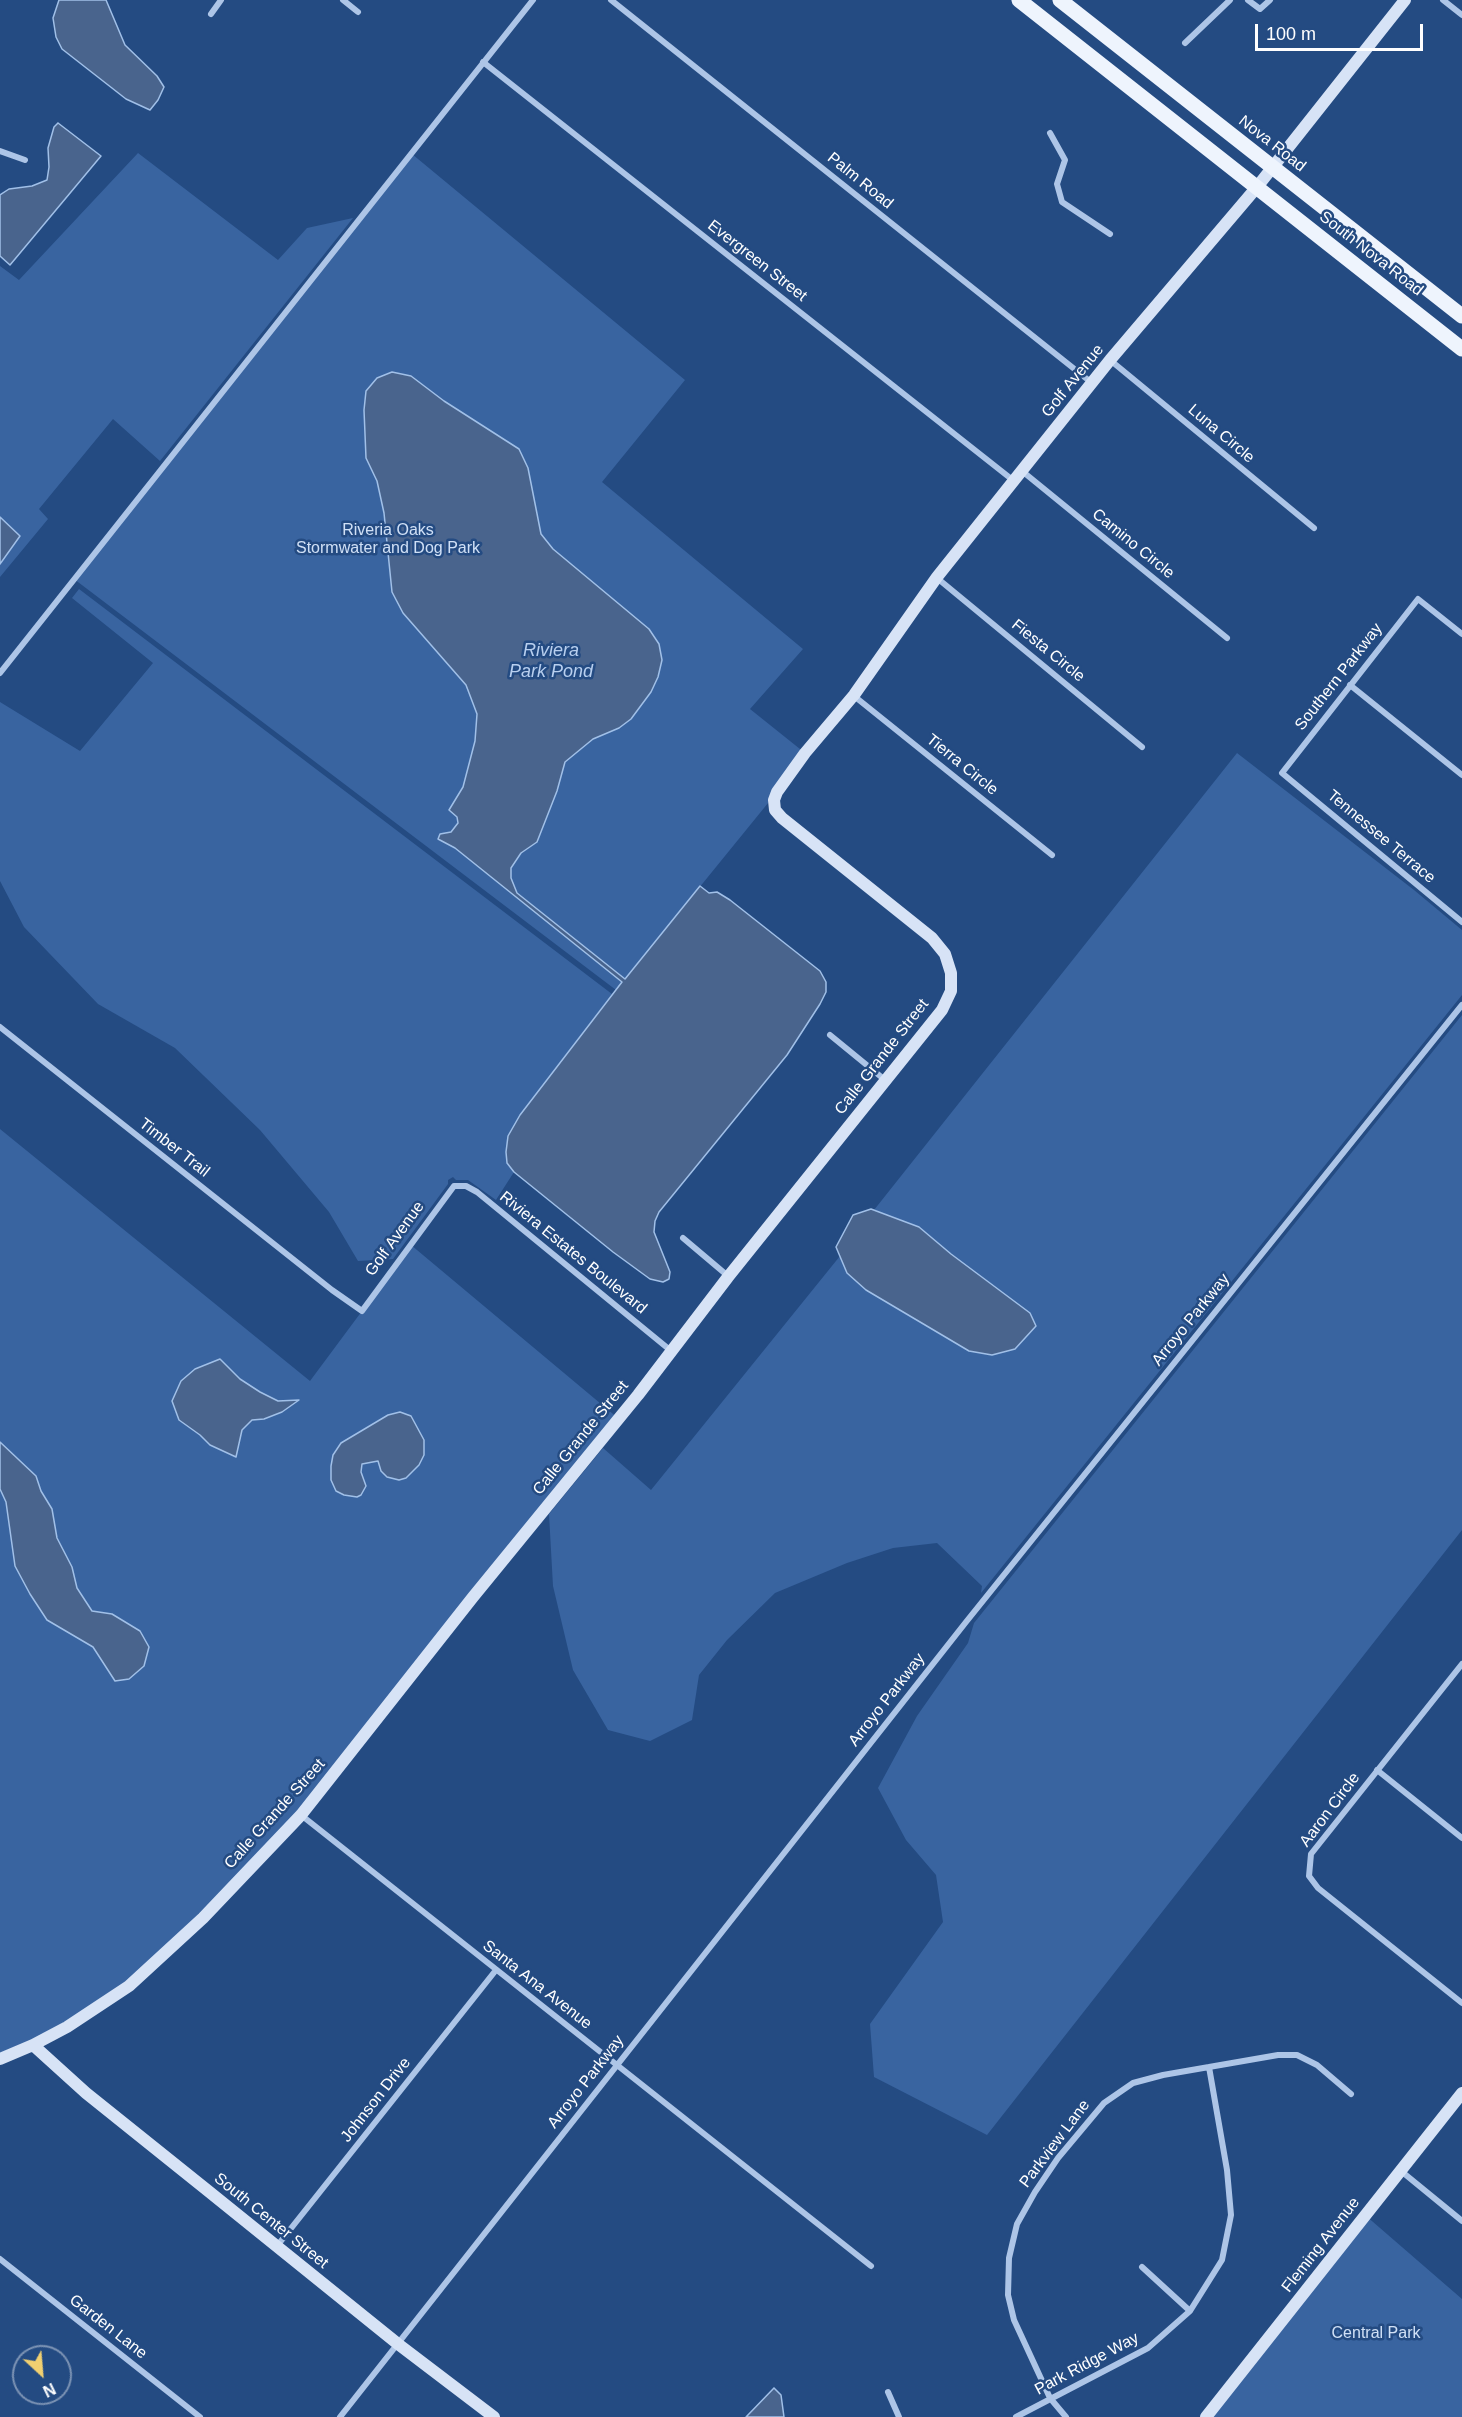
<!DOCTYPE html>
<html>
<head>
<meta charset="utf-8">
<style>
  body { margin:0 }
  #map { position:relative; width:1462px; height:2417px; overflow:hidden; background:#244b82; font-family:Arial,sans-serif }
  canvas { display:block }
  .north { position:absolute; left:12px; top:2345px; width:60px; height:60px; box-sizing:border-box; background:#244b82; border:2px solid #7c93b4; border-radius:50%; rotate:154deg; font-size:16px; font-weight:700; line-height:24px; text-align:center; color:#fff }
  .north::after { content:''; display:block; margin:auto; width:21px; height:27px; background:#f1d071; clip-path:polygon(50% 0,100% 100%,50% 72%,0 100%) }
  .scale { position:absolute; left:1255px; top:24px; width:168px; height:27px; box-sizing:border-box; border:3px solid #fff; border-top:0; padding-left:8px; font-size:18px; line-height:21px; white-space:nowrap; color:#fff; -webkit-text-stroke:4px #244b82; paint-order:stroke }
</style>
</head>
<body>
<div id="map">
<canvas width="1462" height="2417"></canvas>
<div class="north">N</div>
<div class="scale">100 m</div>
</div>
<script>
const c = document.querySelector('canvas').getContext('2d');
c.lineJoin = 'round';
function fillPath(path, color) {
  c.fillStyle = color;
  c.fill(path, 'evenodd');
}
function shape(rows) {
  const path = new Path2D();
  for (const r of rows) {
    path.moveTo(r[0], r[1]);
    for (let i = 2; i < r.length; i += 2) path.lineTo(r[i], r[i + 1]);
  }
  return path;
}
function stroke(path, color, width, dash) {
  c.strokeStyle = color;
  c.lineWidth = width;
  c.lineCap = dash ? 'butt' : 'round';
  c.setLineDash(dash || []);
  c.stroke(path);
}
function label(font, color, halo, rows, align = 'center') {
  c.font = font + ' Arial,sans-serif';
  c.lineWidth = 5;
  c.setLineDash([]);
  c.textBaseline = 'middle';
  c.strokeStyle = halo;
  c.fillStyle = color;
  for (const [text, x, y, turn = 0] of rows) {
    c.save();
    c.translate(x, y);
    c.rotate((+turn || 0) * Math.PI / 180);
    c.textAlign = isNaN(turn) ? turn : align;
    if (halo) c.strokeText(text, 0, 0);
    c.fillText(text, 0, 0);
    c.restore();
  }
}
fillPath(shape([
  [138,153,278,260,307,228,353,218,160,461,113,419,39,509,48,519,0,577,0,564,20,536,0,517,0,266,19,280],
  [412,154,685,380,602,482,803,649,750,709,805,753,777,792,616,990,74,579],
  [79,589,612,994,520,1115,507,1163,514,1172,496,1200,468,1180,456,1180,453,1177,448,1180,448,1184,393,1259,358,1261,329,1212,260,1130,175,1048,98,1004,24,927,0,881,0,702,80,751,153,663,72,598],
  [1237,753,1414,890,1462,930,1462,995,981,1593,982,1586,937,1543,893,1548,847,1563,775,1593,727,1640,699,1675,692,1720,650,1741,608,1730,573,1670,553,1586,549,1514,603,1448,651,1490,840,1256,847,1273,992,1355,1015,1349,1029,1334,1036,1326,1029,1313,951,1254,919,1227,874,1210],
  [1462,1015,1462,1530,987,2135,874,2077,870,2024,943,1922,936,1875,906,1840,878,1788,917,1716,968,1643,974,1623],
  [0,1129,310,1381,411,1245,619,1419,301,1815,129,1986,0,2058],
  [1365,2215,1462,2299,1462,2417,1206,2417]
]), '#3964a0');
const water = shape([
  [59,0,106,0,125,45,157,76,164,87,158,100,150,110,126,99,62,49,56,37,53,18,59,0],
  [58,123,101,156,10,265,0,256,0,195,9,189,32,186,47,180,49,167,48,148,54,127,58,123],
  [392,372,411,376,444,401,519,449,528,468,541,534,553,549,649,629,659,644,662,660,658,677,651,692,631,719,619,728,593,739,565,762,557,791,537,842,521,853,511,868,511,878,517,893,625,979,700,886,709,893,717,892,730,900,820,971,826,982,826,992,820,1004,787,1055,659,1212,655,1221,654,1232,670,1272,669,1279,663,1282,650,1279,613,1252,514,1172,507,1163,506,1152,508,1136,520,1115,622,982,455,848,438,839,440,834,451,832,458,823,457,817,449,810,463,787,475,741,477,714,466,685,403,613,392,592,384,513,377,481,366,458,364,410,366,391,377,378,392,372],
  [0,517,20,536,0,564,0,517],
  [871,1209,919,1227,951,1254,1030,1313,1036,1326,1015,1349,992,1355,969,1351,866,1290,847,1273,836,1247,853,1215,871,1209],
  [220,1359,240,1379,260,1392,278,1401,299,1400,282,1412,264,1419,252,1420,242,1430,236,1457,210,1445,200,1435,179,1420,172,1401,181,1381,195,1369,220,1359],
  [400,1412,411,1416,424,1440,424,1455,419,1465,406,1478,399,1480,387,1477,381,1471,378,1461,362,1464,361,1472,366,1486,361,1495,357,1497,344,1495,336,1491,331,1480,331,1466,333,1455,341,1443,388,1415,400,1412],
  [0,1442,36,1476,41,1491,52,1509,57,1538,72,1567,77,1588,92,1611,112,1614,140,1631,149,1647,144,1666,129,1679,115,1681,93,1647,47,1620,30,1594,15,1566,6,1502,0,1489,0,1442],
  [774,2388,781,2395,784,2417,746,2417,774,2388]
]);
fillPath(water, '#49648d');
stroke(water, '#a1c0e8', 1.5);
stroke(shape([
  [343,0,358,12],
  [611,0,1092,383],
  [1248,0,1260,9,1270,0],
  [1443,0,1462,15],
  [211,14,221,0],
  [1185,43,1230,0],
  [483,62,1014,481],
  [1050,133,1065,160,1057,184,1062,202,1110,234],
  [0,151,25,160],
  [1110,360,1314,528],
  [1022,471,1227,638],
  [937,578,1142,747],
  [1462,634,1418,599,1282,773,1462,922],
  [0,673,533,0],
  [1350,685,1462,775],
  [854,696,1052,855],
  [0,1027,332,1290,362,1311,454,1186,466,1186,477,1192,670,1350],
  [830,1035,885,1080],
  [683,1238,728,1276],
  [1462,1664,1311,1854,1309,1876,1318,1888,1462,2003],
  [1377,1770,1462,1838],
  [301,1815,871,2266],
  [1401,2171,1462,2221],
  [277,2246,496,1970],
  [0,2259,200,2417],
  [1142,2267,1190,2311],
  [888,2392,899,2417],
  [340,2417,966,1622,1462,1005],
  [1016,2417,1148,2348,1190,2311,1222,2260,1231,2215,1227,2170,1209,2067],
  [1066,2417,1050,2398,1014,2320,1008,2295,1009,2258,1017,2224,1035,2192,1058,2158,1104,2103,1133,2083,1163,2075,1278,2055,1297,2055,1317,2065,1351,2094]
]), '#adc5e7', 6);
stroke(shape([
  [33,2045,86,2093,207,2190,398,2344,494,2417],
  [0,2059,33,2045,67,2027,129,1986,203,1918,301,1815,473,1597,638,1395,728,1277,942,1010,951,991,951,973,945,954,932,938,782,818,775,810,774,800,777,792,805,753,854,695,937,577,1110,360,1257,187,1405,0],
  [1206,2417,1462,2093]
]), '#d7e3f6', 12);
stroke(shape([
  [1019,0,1462,349],
  [1060,0,1462,316]
]), '#eef4fd', 15);
label('16px', '#fff', '#244b82', [
  ["Nova Road",1272,144,38],
  ["Palm Road",860,181,39],
  ["South Nova Road",1371,254,38],
  ["Evergreen Street",757,261,38],
  ["Golf Avenue",1073,381,-51],
  ["Luna Circle",1221,434,40],
  ["Camino Circle",1133,544,39],
  ["Fiesta Circle",1048,651,39],
  ["Southern Parkway",1339,677,-52],
  ["Tierra Circle",962,765,39],
  ["Tennessee Terrace",1381,837,40],
  ["Calle Grande Street",882,1057,-52],
  ["Timber Trail",174,1148,38],
  ["Golf Avenue",395,1239,-54],
  ["Riviera Estates Boulevard",573,1253,39],
  ["Arroyo Parkway",1191,1320,-51],
  ["Calle Grande Street",581,1438,-51],
  ["Arroyo Parkway",887,1700,-52],
  ["Aaron Circle",1330,1810,-53],
  ["Calle Grande Street",275,1814,-48],
  ["Santa Ana Avenue",537,1985,38],
  ["Arroyo Parkway",586,2082,-52],
  ["Johnson Drive",376,2100,-52],
  ["Parkview Lane",1055,2144,-53],
  ["South Center Street",271,2221,39],
  ["Fleming Avenue",1321,2245,-52],
  ["Garden Lane",108,2327,38],
  ["Park Ridge Way",1087,2364,-28]
]);
label('16px', '#d0e0f6', '#244b82', [
  ["Riveria Oaks",388,531],
  ["Stormwater and Dog Park",388,549],
  ["Central Park",1376,2334]
]);
label('italic 18px', '#b8cfef', '#244b82', [
  ["Riviera",551,651],
  ["Park Pond",551,672]
]);
</script>
</body>
</html>
